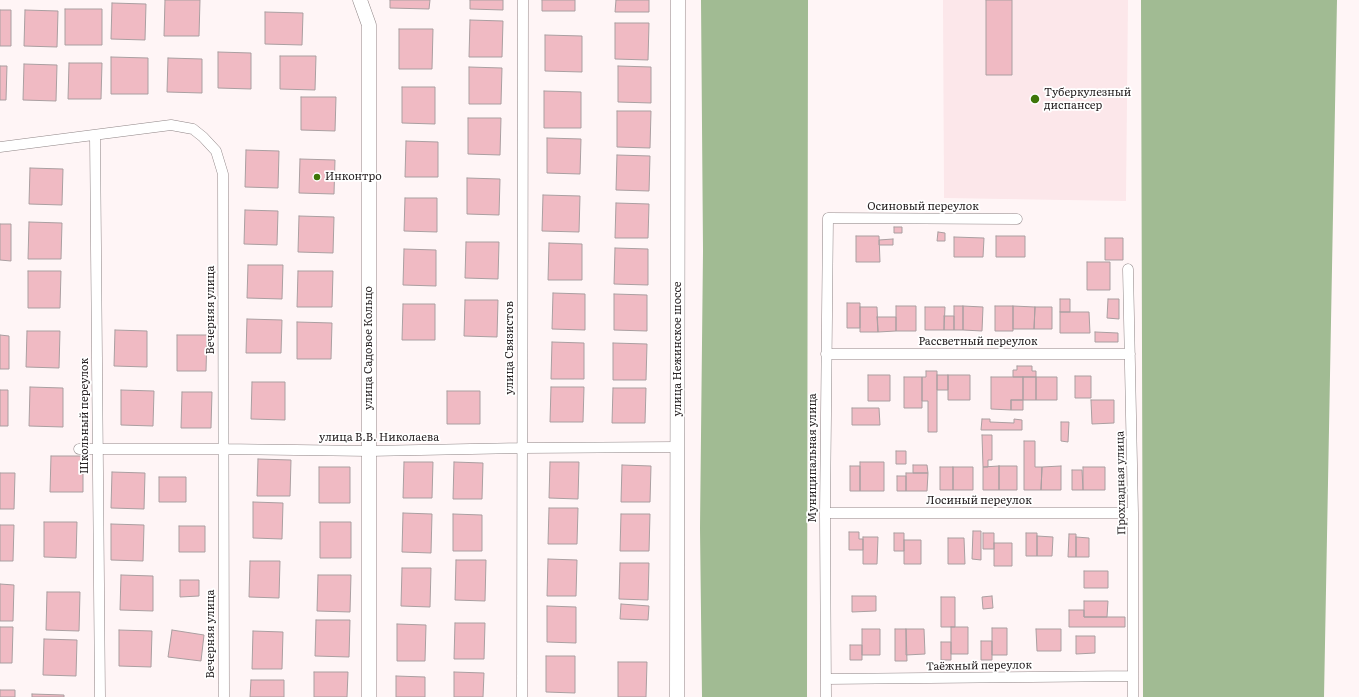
<!DOCTYPE html>
<html>
<head>
<meta charset="utf-8">
<style>
  body { margin:0 }
  canvas { display:block; background:#fff5f6 }
</style>
</head>
<body>
<canvas width="1359" height="697"></canvas>
<script>
const c = document.querySelector('canvas').getContext('2d');
c.lineJoin = 'round';
function fillPath(path, color) {
  c.fillStyle = color;
  c.fill(path, 'evenodd');
}
function shape(rows) {
  const path = new Path2D();
  for (const r of rows) {
    path.moveTo(r[0], r[1]);
    for (let i = 2; i < r.length; i += 2) path.lineTo(r[i], r[i + 1]);
  }
  return path;
}
function stroke(path, color, width, dash) {
  c.strokeStyle = color;
  c.lineWidth = width;
  c.lineCap = dash ? 'butt' : 'round';
  c.setLineDash(dash || []);
  c.stroke(path);
}
function label(font, color, halo, rows, align = 'center') {
  c.font = font + ' Literata,serif';
  c.lineWidth = 3.5;
  c.setLineDash([]);
  c.textBaseline = 'middle';
  c.strokeStyle = halo;
  c.fillStyle = color;
  for (const [text, x, y, turn = 0] of rows) {
    c.save();
    c.translate(x, y);
    c.rotate((+turn || 0) * Math.PI / 180);
    c.textAlign = isNaN(turn) ? turn : align;
    if (halo) c.strokeText(text, 0, 0);
    c.fillText(text, 0, 0);
    c.restore();
  }
}
fillPath(shape([
  [943,0,1128,0,1126,201,944,198]
]), '#fce7ea');
fillPath(shape([
  [701,0,808,0,807,697,702,697,700,528,703,251],
  [1141,0,1337,0,1324,697,1143,697]
]), '#a1bb93');
const building = shape([
  [165,0,200,0,199,36,164,36,165,0],
  [390,0,430,0,429,9,390,8,390,0],
  [470,0,503,0,503,10,470,9,470,0],
  [542,0,575,0,575,11,542,11,542,0],
  [616,0,649,0,649,12,615,12,616,0],
  [986,0,1012,0,1012,75,986,75,986,0],
  [112,3,146,4,145,40,111,39,112,3],
  [65,9,102,9,102,45,65,45,65,9],
  [0,10,11,10,11,46,0,46,0,10],
  [25,10,58,11,57,47,24,46,25,10],
  [265,12,303,13,302,45,265,44,265,12],
  [470,20,503,21,502,57,469,57,470,20],
  [615,23,649,23,648,60,615,59,615,23],
  [399,29,433,29,432,69,399,69,399,29],
  [545,35,582,36,582,72,545,71,545,35],
  [218,52,251,53,251,89,218,88,218,52],
  [280,56,316,56,315,90,280,89,280,56],
  [111,57,148,58,148,94,111,94,111,57],
  [168,58,202,59,202,93,167,92,168,58],
  [69,63,102,63,101,99,68,99,69,63],
  [24,64,57,65,56,101,23,100,24,64],
  [0,66,7,66,6,100,0,100,0,66],
  [618,66,651,67,651,103,618,102,618,66],
  [469,67,502,68,501,104,469,104,469,67],
  [402,87,435,87,435,124,402,123,402,87],
  [544,91,581,92,581,128,544,128,544,91],
  [301,97,336,97,335,131,301,130,301,97],
  [617,111,651,111,650,148,617,147,617,111],
  [468,118,501,118,500,155,468,154,468,118],
  [547,138,581,139,580,174,547,173,547,138],
  [406,141,438,142,438,177,405,177,406,141],
  [246,150,279,151,278,188,245,187,246,150],
  [617,155,650,156,649,191,616,190,617,155],
  [300,159,335,160,334,194,299,193,300,159],
  [30,168,63,169,62,205,29,204,30,168],
  [467,178,500,179,499,215,467,214,467,178],
  [543,195,580,196,579,232,542,231,543,195],
  [405,198,437,198,437,232,404,231,405,198],
  [616,203,649,204,648,238,615,238,616,203],
  [245,210,278,211,277,245,244,244,245,210],
  [299,216,334,217,333,253,298,252,299,216],
  [29,222,62,223,61,259,28,259,29,222],
  [0,224,11,224,11,261,0,260,0,224],
  [894,227,902,227,902,233,894,233,894,227],
  [938,232,945,233,945,241,937,241,938,232],
  [856,236,879,236,880,262,856,262,856,236],
  [996,236,1025,236,1025,257,996,257,996,236],
  [954,237,984,238,983,257,954,257,954,237],
  [1105,238,1123,238,1123,260,1105,260,1105,238],
  [893,239,893,245,879,245,879,240,893,239],
  [466,242,499,242,498,279,465,278,466,242],
  [549,243,582,244,582,280,548,280,549,243],
  [615,248,648,249,648,285,614,284,615,248],
  [404,249,436,250,436,286,403,285,404,249],
  [1087,262,1110,262,1110,290,1087,290,1087,262],
  [248,265,283,265,282,299,247,298,248,265],
  [28,271,61,271,60,308,28,308,28,271],
  [298,271,333,271,332,307,297,307,298,271],
  [553,293,585,294,585,330,552,329,553,293],
  [614,294,647,295,647,331,614,330,614,294],
  [1060,299,1070,299,1070,312,1060,312,1060,299],
  [1108,299,1119,299,1119,319,1107,318,1108,299],
  [465,300,498,300,497,337,464,336,465,300],
  [847,303,860,303,860,328,847,328,847,303],
  [403,304,435,304,435,340,402,340,403,304],
  [896,306,916,306,916,331,896,331,896,306],
  [954,306,963,306,963,330,954,330,954,306],
  [963,306,983,307,982,331,963,330,963,306],
  [995,306,1013,306,1013,331,995,331,995,306],
  [1013,306,1035,307,1034,329,1013,329,1013,306],
  [860,307,877,307,878,332,860,332,860,307],
  [925,307,945,307,944,330,925,330,925,307],
  [1035,307,1052,307,1052,329,1034,329,1035,307],
  [1060,312,1089,312,1090,333,1060,333,1060,312],
  [944,316,954,316,954,330,944,330,944,316],
  [877,317,896,317,896,331,878,332,877,317],
  [247,319,282,320,281,353,246,353,247,319],
  [297,322,332,323,331,359,297,359,297,322],
  [115,330,147,331,147,367,114,366,115,330],
  [27,331,60,331,59,368,26,367,27,331],
  [1095,332,1118,333,1118,342,1095,342,1095,332],
  [0,335,9,336,9,369,0,369,0,335],
  [177,335,207,335,206,371,177,371,177,335],
  [552,342,584,343,584,379,551,379,552,342],
  [613,343,647,344,646,380,613,380,613,343],
  [1017,366,1032,366,1032,371,1036,371,1036,377,1013,377,1013,370,1017,370,1017,366],
  [926,371,937,371,937,432,928,432,928,401,922,401,922,377,926,377,926,371],
  [868,375,890,375,890,401,868,401,868,375],
  [937,375,948,375,948,390,937,390,937,375],
  [948,375,970,375,970,400,948,400,948,375],
  [1075,376,1091,376,1091,398,1075,398,1075,376],
  [904,377,922,377,922,408,904,408,904,377],
  [991,377,1023,377,1023,400,1011,400,1011,410,991,409,991,377],
  [1023,377,1036,377,1036,400,1023,400,1023,377],
  [1036,377,1057,377,1057,400,1036,400,1036,377],
  [252,382,285,382,285,420,251,419,252,382],
  [30,387,63,388,63,427,29,426,30,387],
  [551,387,584,387,583,422,550,422,551,387],
  [613,388,646,388,645,423,612,423,613,388],
  [0,390,8,390,8,426,0,426,0,390],
  [121,390,154,391,153,426,121,425,121,390],
  [447,391,480,391,480,424,447,424,447,391],
  [182,392,212,392,211,428,181,428,182,392],
  [1011,400,1023,400,1023,410,1011,410,1011,400],
  [1091,400,1114,400,1114,423,1092,424,1091,400],
  [852,408,879,408,880,425,852,425,852,408],
  [982,419,990,419,990,422,1014,423,1014,419,1022,420,1022,430,981,430,982,419],
  [1061,422,1069,422,1068,442,1061,441,1061,422],
  [982,435,992,435,992,460,988,460,988,467,983,467,982,435],
  [1024,441,1035,441,1035,467,1042,467,1041,490,1024,490,1024,441],
  [896,451,906,451,906,464,896,464,896,451],
  [51,456,83,456,83,492,50,492,51,456],
  [258,459,291,460,290,496,257,496,258,459],
  [404,462,433,462,432,498,403,498,404,462],
  [454,462,483,463,482,499,453,499,454,462],
  [550,462,579,462,578,499,549,498,550,462],
  [860,462,884,462,884,491,860,491,860,462],
  [622,465,651,466,650,502,621,502,622,465],
  [913,465,927,465,928,473,913,473,913,465],
  [850,466,860,466,860,491,850,491,850,466],
  [999,466,999,490,983,490,983,467,999,466],
  [999,466,1017,466,1017,490,999,490,999,466],
  [1061,466,1061,490,1041,490,1042,467,1061,466],
  [319,467,350,467,350,503,319,503,319,467],
  [940,467,953,467,953,490,940,490,940,467],
  [953,467,973,467,973,490,953,490,953,467],
  [1083,467,1105,467,1105,490,1083,490,1083,467],
  [1072,470,1082,470,1083,490,1072,490,1072,470],
  [112,472,145,473,144,509,111,508,112,472],
  [0,473,15,473,14,509,0,509,0,473],
  [906,473,928,473,927,491,906,491,906,473],
  [897,476,906,476,906,491,897,491,897,476],
  [159,477,186,477,186,502,159,502,159,477],
  [253,502,283,503,282,539,253,538,253,502],
  [549,508,578,508,577,544,548,544,549,508],
  [403,513,432,514,431,553,402,552,403,513],
  [453,514,482,515,482,551,453,551,453,514],
  [621,514,650,514,649,551,620,551,621,514],
  [44,522,77,522,76,558,44,557,44,522],
  [320,522,351,522,351,558,320,558,320,522],
  [111,524,144,525,143,561,111,560,111,524],
  [0,525,14,525,13,561,0,561,0,525],
  [179,526,205,526,205,552,179,552,179,526],
  [973,531,981,531,981,560,972,559,973,531],
  [849,532,859,532,859,539,863,539,863,550,849,550,849,532],
  [894,533,904,533,904,551,894,551,894,533],
  [983,533,994,533,994,549,983,549,983,533],
  [1026,533,1037,533,1037,556,1026,556,1026,533],
  [1069,534,1076,534,1076,557,1068,557,1069,534],
  [1037,536,1053,537,1052,556,1037,556,1037,536],
  [863,537,878,537,877,564,863,564,863,537],
  [1076,537,1089,538,1089,557,1076,557,1076,537],
  [948,538,964,538,965,564,948,564,948,538],
  [904,540,921,540,921,564,904,564,904,540],
  [994,543,1012,543,1012,566,994,566,994,543],
  [548,559,577,560,576,596,547,596,548,559],
  [456,560,486,560,485,601,455,600,456,560],
  [250,561,280,561,279,598,249,597,250,561],
  [620,563,649,563,648,600,619,599,620,563],
  [402,568,431,568,430,607,401,606,402,568],
  [1084,571,1108,571,1108,588,1084,588,1084,571],
  [121,575,153,576,153,611,120,610,121,575],
  [318,575,351,575,350,612,317,611,318,575],
  [180,580,199,580,199,596,180,597,180,580],
  [0,584,14,585,13,621,0,621,0,584],
  [47,592,80,592,79,631,46,630,47,592],
  [852,596,876,596,876,611,852,612,852,596],
  [992,596,993,608,983,609,982,597,992,596],
  [941,597,955,597,955,627,941,627,941,597],
  [1084,601,1108,601,1107,617,1084,617,1084,601],
  [621,604,649,606,648,620,620,619,621,604],
  [547,606,576,607,576,643,547,642,547,606],
  [1069,610,1084,610,1084,617,1125,617,1125,627,1069,627,1069,610],
  [316,620,350,620,349,657,315,656,316,620],
  [455,623,485,623,484,659,454,659,455,623],
  [397,624,426,625,425,661,397,661,397,624],
  [0,627,13,627,12,663,0,663,0,627],
  [951,627,968,627,968,654,951,654,951,627],
  [992,628,1007,628,1007,655,992,655,992,628],
  [862,629,880,629,880,655,862,655,862,629],
  [895,629,906,629,907,661,895,661,895,629],
  [906,629,924,629,925,654,906,655,906,629],
  [1036,629,1061,629,1061,651,1037,651,1036,629],
  [119,630,152,631,151,667,119,666,119,630],
  [172,630,204,635,201,661,168,657,172,630],
  [253,631,283,632,282,669,252,669,253,631],
  [1076,636,1095,636,1095,653,1076,654,1076,636],
  [44,639,77,640,76,676,43,675,44,639],
  [981,641,992,641,992,660,981,660,981,641],
  [941,642,951,642,951,660,941,660,941,642],
  [850,645,862,645,862,660,850,660,850,645],
  [546,656,575,656,575,693,546,692,546,656],
  [618,662,647,662,646,697,618,697,618,662],
  [314,672,348,672,347,697,314,697,314,672],
  [454,672,484,673,483,697,454,697,454,672],
  [396,676,425,677,425,697,396,697,396,676],
  [251,680,284,680,284,697,250,697,251,680],
  [0,690,15,690,15,697,0,697,0,690],
  [32,694,64,695,64,697,32,697,32,694]
]);
fillPath(building, '#f0bac3');
stroke(building, '#aa9fa1', 1);
const street = shape([
  [95,135,100,697],
  [0,147,171,125,193,129,203,137,216,151,223,174,224,697],
  [1128,269,1133,513,1133,697],
  [826,354,1130,354],
  [79,449,222,449,369,451,522,448,678,447],
  [825,513,1133,513],
  [826,679,1133,676],
  [522,697,523,0],
  [826,697,825,513,828,218,1017,219]
]);
const secondary = shape([
  [360,0,369,25,369,697],
  [677,697,678,0]
]);
stroke(street, '#8f8586', 11);
stroke(secondary, '#8f8586', 15);
stroke(street, '#fff', 10);
stroke(secondary, '#fff', 14);
for (const [x, y, r, color] of [
  [1035,99,5,"#3e7609"],
  [317,177,4,"#3e7609"]
]) {
  const dot = new Path2D();
  dot.arc(x, y, r, 0, 2 * Math.PI);
  c.fillStyle = color;
  c.fill(dot);
  stroke(dot, '#fff', 1.5);
}
label('11px', '#282324', '#fff', [
  ["Туберкулезный",1044,93],
  ["диспансер",1044,106],
  ["Инконтро",325,177]
], 'left');
label('11px', '#282324', '#fff', [
  ["Осиновый переулок",923,207],
  ["Вечерняя улица",211,310,-90],
  ["Рассветный переулок",978,342],
  ["улица Садовое Кольцо",369,348,-90],
  ["улица Связистов",510,348,-90],
  ["улица Нежинское шоссе",678,349,-90],
  ["Школьный переулок",85,416,-90],
  ["улица В.В. Николаева",379,438],
  ["Муниципальная улица",813,458,-90],
  ["Прохладная улица",1121,483,-91],
  ["Лосиный переулок",979,501],
  ["Вечерняя улица",211,634,-90],
  ["Таёжный переулок",979,666,-1]
]);
</script>
</body>
</html>
